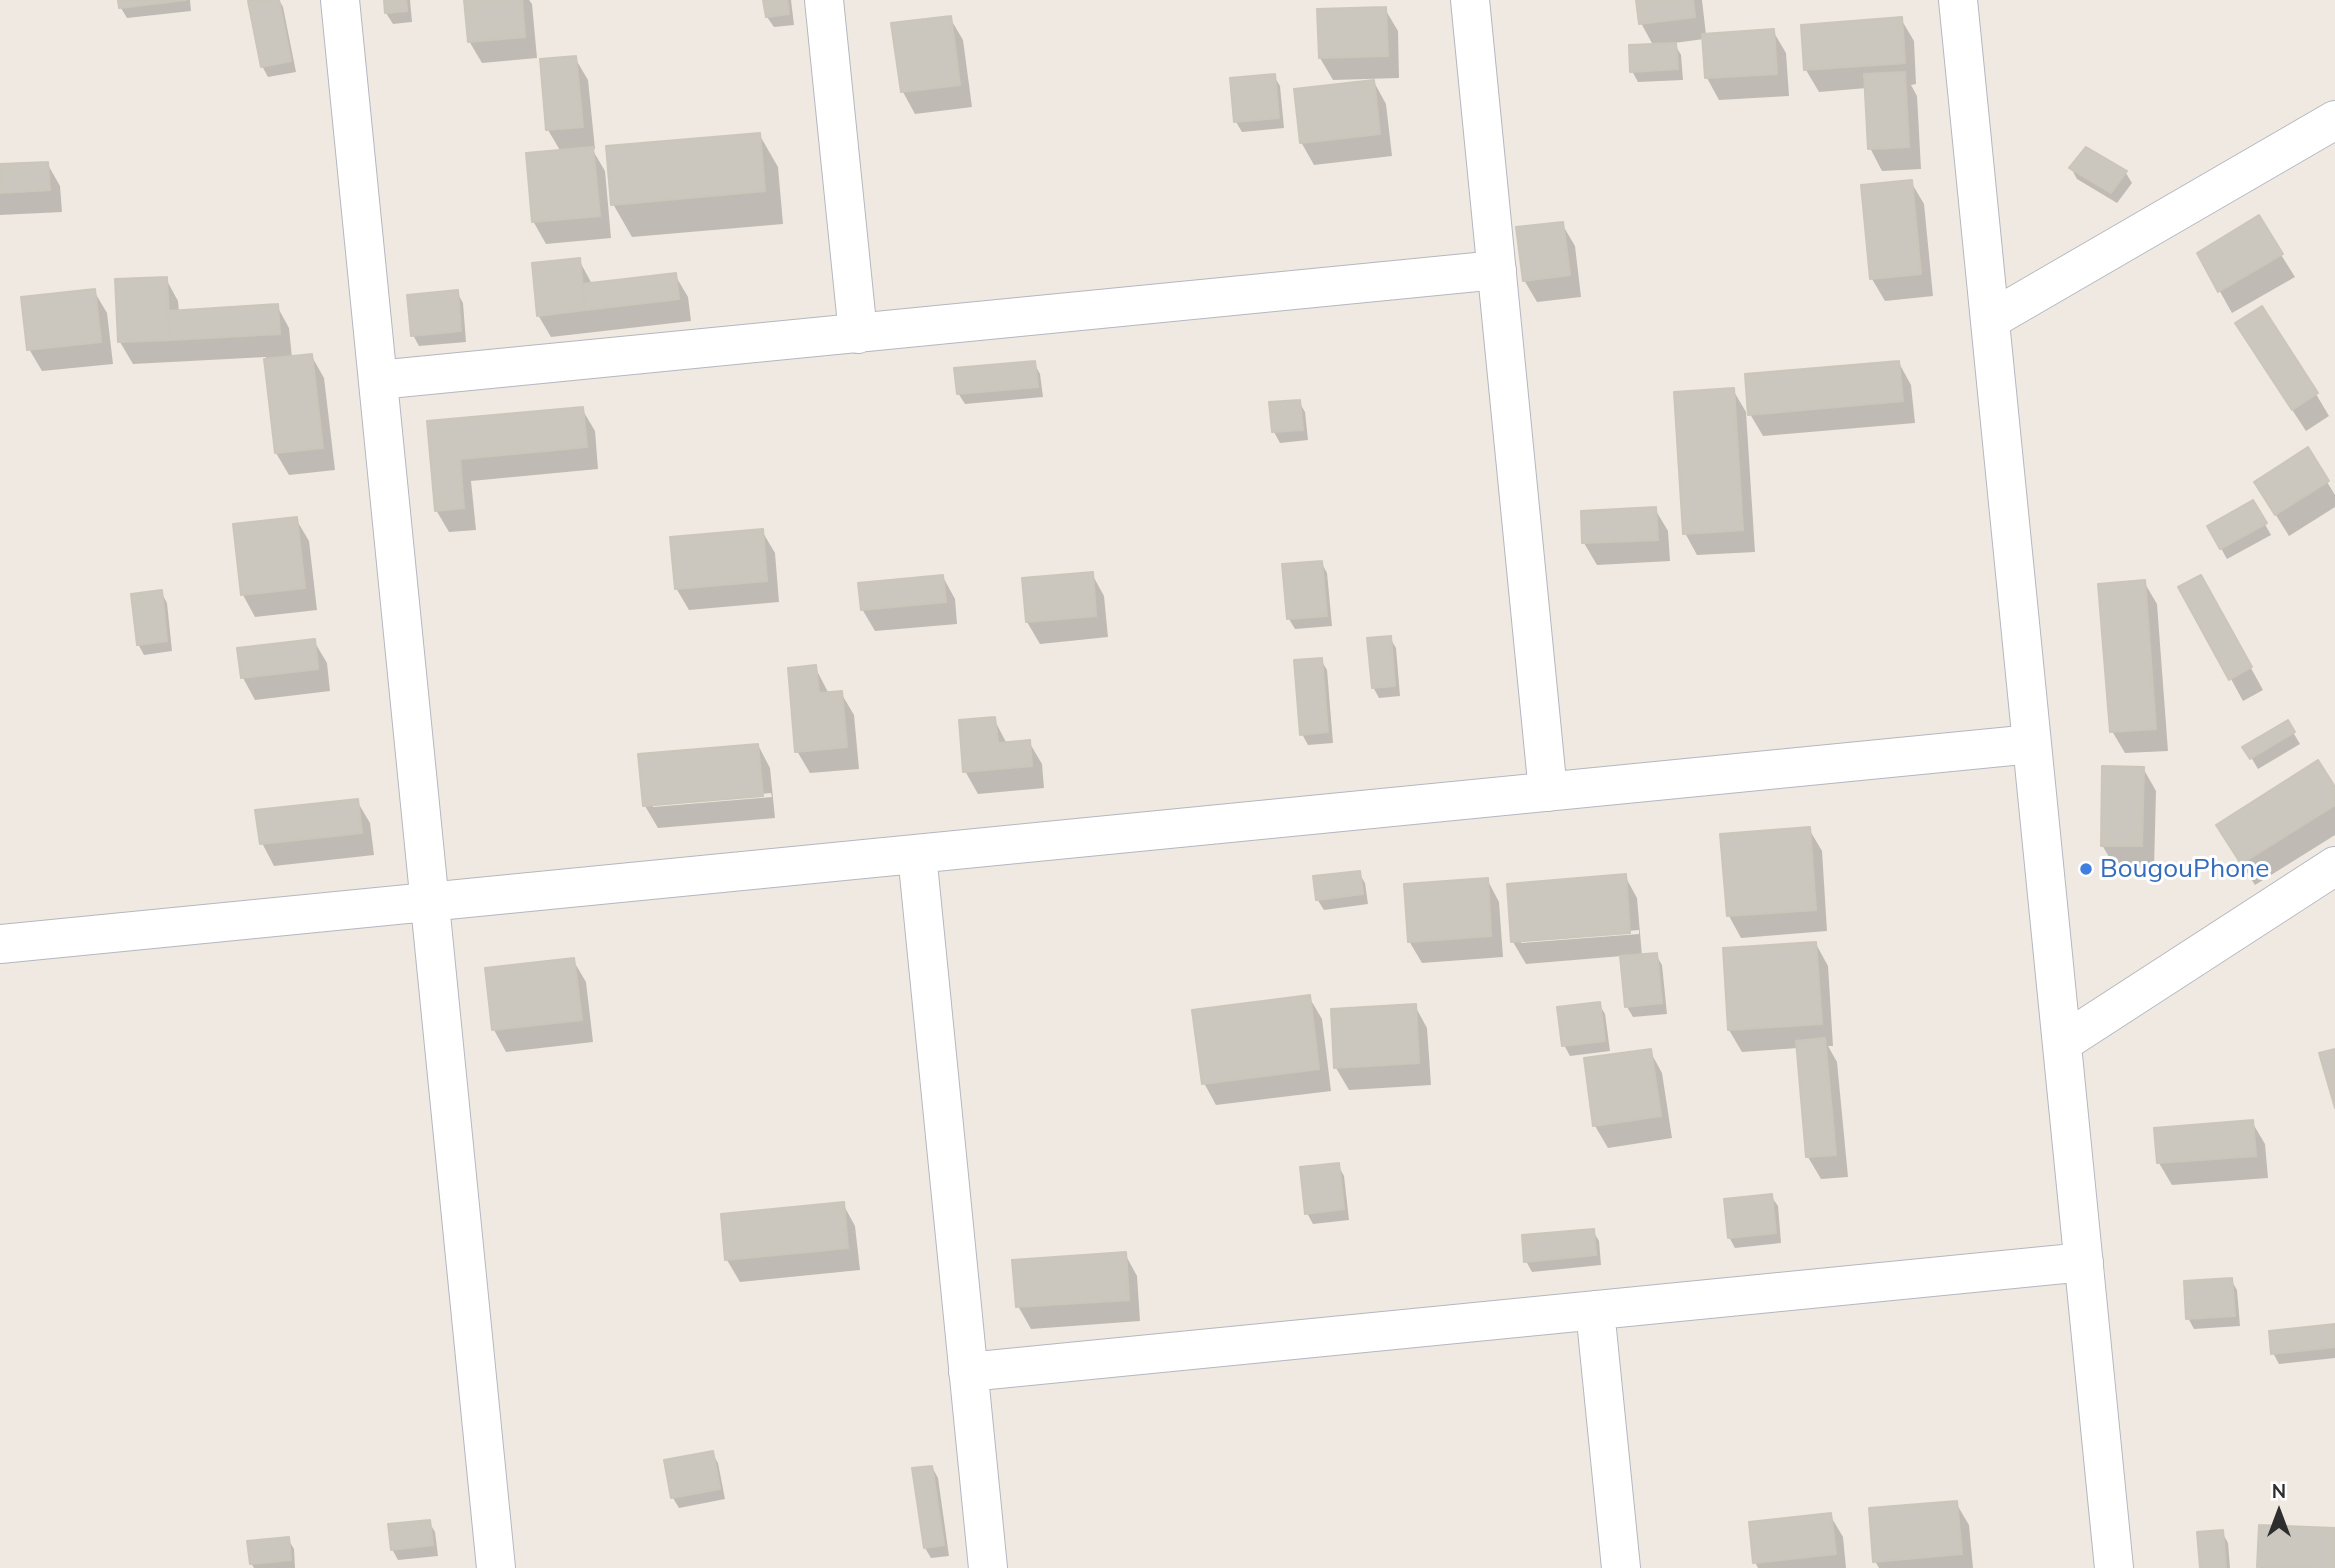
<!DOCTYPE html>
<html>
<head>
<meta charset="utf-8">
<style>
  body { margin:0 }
  #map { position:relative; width:2335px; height:1568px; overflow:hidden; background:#efe9e1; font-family:Mulish,sans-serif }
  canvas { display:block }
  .north { position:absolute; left:2244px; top:1477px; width:70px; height:70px; -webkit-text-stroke:5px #fff; paint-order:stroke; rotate:0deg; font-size:19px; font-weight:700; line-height:28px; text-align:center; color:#2e2e2e }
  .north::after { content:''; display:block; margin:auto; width:24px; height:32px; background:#2e2e2e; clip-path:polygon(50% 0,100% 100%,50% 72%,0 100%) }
</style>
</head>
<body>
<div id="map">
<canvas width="2335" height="1568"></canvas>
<div class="north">N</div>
</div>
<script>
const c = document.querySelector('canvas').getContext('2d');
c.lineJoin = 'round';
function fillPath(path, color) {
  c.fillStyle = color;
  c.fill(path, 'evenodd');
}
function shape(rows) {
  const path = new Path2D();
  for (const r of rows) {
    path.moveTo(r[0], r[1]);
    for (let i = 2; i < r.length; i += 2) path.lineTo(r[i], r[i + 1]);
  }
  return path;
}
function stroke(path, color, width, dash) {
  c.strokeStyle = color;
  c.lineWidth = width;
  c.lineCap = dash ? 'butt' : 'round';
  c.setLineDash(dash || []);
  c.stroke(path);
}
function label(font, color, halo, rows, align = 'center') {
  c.font = font + ' Mulish,sans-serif';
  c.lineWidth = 6;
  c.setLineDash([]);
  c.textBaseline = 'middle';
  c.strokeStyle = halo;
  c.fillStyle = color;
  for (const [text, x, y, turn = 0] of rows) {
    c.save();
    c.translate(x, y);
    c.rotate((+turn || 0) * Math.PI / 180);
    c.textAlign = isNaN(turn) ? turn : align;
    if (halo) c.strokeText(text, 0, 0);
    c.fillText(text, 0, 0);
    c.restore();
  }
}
fillPath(shape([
  [120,0,190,0,191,11,127,18,121,8],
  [261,0,279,0,283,7,296,72,268,77,262,66,250,2],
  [385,0,410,0,412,22,393,24,386,13],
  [466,0,529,0,532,4,537,58,482,63,469,41],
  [765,0,791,0,794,25,774,27,767,17],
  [1638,0,1702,0,1706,35,1773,31,1786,53,1789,96,1719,100,1707,78,1704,39,1674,43,1681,55,1683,80,1638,82,1632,71,1653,45,1641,23],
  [1385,9,1398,31,1399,78,1333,80,1320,58],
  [950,18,963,40,972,107,915,114,903,92],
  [1901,19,1914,41,1916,84,1911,85,1917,96,1921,169,1882,171,1870,148,1867,88,1819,92,1806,70],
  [575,58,588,80,595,149,592,149,605,171,611,238,546,244,533,221,561,152,548,130],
  [1274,76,1280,86,1284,128,1242,132,1236,122],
  [1374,82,1386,104,1392,156,1314,165,1301,142],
  [759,134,778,167,783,224,632,237,613,204],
  [47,163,60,186,62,212,0,215,0,166],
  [2071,168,2126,173,2132,183,2117,203,2077,179],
  [1911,182,1924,204,1933,296,1885,301,1872,279],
  [2258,218,2295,277,2232,313,2199,254],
  [1562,224,1575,246,1581,297,1537,302,1524,280],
  [579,260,592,284,675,275,688,297,691,321,551,337,538,315],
  [166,279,178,301,179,312,277,306,289,328,292,358,311,355,324,378,335,470,289,475,276,453,266,357,133,364,120,342,117,281],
  [94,291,107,313,113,364,42,371,29,349],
  [457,292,463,303,466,342,419,346,413,335],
  [2250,346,2316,394,2329,416,2306,431],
  [1034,363,1040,374,1043,397,965,404,958,393],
  [1899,363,1911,385,1915,423,1763,436,1750,414],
  [1733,390,1746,412,1755,552,1697,555,1685,533],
  [1299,402,1305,412,1308,440,1280,443,1274,432,1271,404],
  [582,409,595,431,598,469,471,481,476,530,449,532,436,510,428,422],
  [2327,482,2335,495,2335,507,2289,536,2269,504],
  [2253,503,2271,535,2227,559,2209,527],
  [1655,509,1668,531,1670,561,1597,565,1584,543],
  [296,519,309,541,317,610,255,617,243,595,235,526],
  [762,531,775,553,779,602,689,610,676,588],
  [1321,562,1327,573,1332,626,1295,629,1289,619],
  [1092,574,1104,596,1108,637,1040,644,1027,622],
  [943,577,955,599,957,624,875,631,862,609],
  [2144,582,2157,604,2168,751,2125,753,2112,731],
  [161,592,167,603,172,651,144,655,138,644],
  [2213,599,2263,690,2243,701,2231,679],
  [1390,638,1396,648,1400,696,1379,698,1373,687],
  [314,641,327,663,330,691,255,700,243,678],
  [1321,660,1327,670,1333,743,1308,745,1302,734],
  [815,667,829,694,841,693,854,715,859,769,810,773,797,751],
  [994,719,1007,744,1029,742,1042,764,1044,788,978,794,965,771],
  [2287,722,2300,744,2258,769,2245,747],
  [758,745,770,768,775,818,658,828,645,806],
  [771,793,772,797,653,807,653,804],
  [2143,768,2156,791,2154,868,2115,867,2102,845],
  [2335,791,2335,835,2255,885,2231,847],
  [357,801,370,823,374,855,274,866,262,843],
  [1809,829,1822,851,1827,931,1741,938,1729,916],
  [1359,873,1365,883,1368,904,1324,910,1317,899],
  [1625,876,1637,898,1642,956,1656,955,1662,965,1667,1014,1633,1017,1627,1007,1622,956,1526,964,1513,942],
  [1639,930,1639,934,1521,943,1521,940],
  [1487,879,1499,902,1503,957,1422,963,1409,941],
  [1816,944,1828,966,1833,1046,1828,1046,1837,1062,1848,1177,1821,1179,1808,1157,1798,1048,1742,1052,1729,1030],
  [573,960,586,982,593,1042,506,1052,494,1030],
  [1309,997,1322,1019,1331,1091,1216,1105,1204,1083],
  [1599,1004,1605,1014,1610,1051,1570,1056,1564,1045],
  [1415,1006,1427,1028,1431,1085,1349,1090,1336,1068],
  [1650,1051,1662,1073,1672,1138,1608,1148,1595,1126],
  [2252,1122,2265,1144,2268,1178,2172,1185,2159,1163],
  [1338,1165,1344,1176,1349,1220,1313,1224,1307,1213],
  [1771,1196,1778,1206,1781,1243,1735,1248,1729,1237],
  [843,1204,855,1226,860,1270,740,1282,727,1260],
  [1593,1231,1599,1241,1601,1265,1532,1272,1526,1261],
  [1125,1254,1137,1276,1140,1321,1031,1329,1018,1306],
  [2231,1280,2237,1290,2240,1326,2194,1329,2188,1318],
  [2335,1326,2335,1358,2279,1364,2273,1353],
  [712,1453,718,1463,725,1499,679,1508,673,1498],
  [932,1467,938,1478,949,1556,931,1558,925,1548],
  [1956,1503,1969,1525,1973,1568,1879,1568,1875,1561],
  [1830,1515,1843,1537,1846,1568,1758,1568,1755,1562],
  [429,1522,435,1532,438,1556,398,1560,392,1549],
  [2335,1530,2335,1568,2259,1566],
  [2222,1532,2228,1543,2230,1568,2202,1568],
  [288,1539,294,1549,295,1568,254,1568,251,1563]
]), '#0003');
const building = shape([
  [118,0,186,0,119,8,118,0],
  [279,0,291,61,261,67,248,1,279,0],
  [384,0,406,0,407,11,385,13,384,0],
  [464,0,522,0,525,37,468,42,464,0],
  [763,0,787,0,789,14,766,17,763,0],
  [1636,0,1693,0,1695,17,1639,24,1636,0],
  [1386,7,1388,56,1319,58,1317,9,1386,7],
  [951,16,960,85,901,92,891,23,951,16],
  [1902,17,1905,63,1804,70,1801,25,1902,17],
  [1774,29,1777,74,1705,78,1702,34,1774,29],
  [1676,43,1678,69,1630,72,1629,45,1676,43],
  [576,56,583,127,546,130,540,59,576,56],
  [1905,72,1909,147,1868,149,1864,74,1905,72],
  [1275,74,1279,118,1234,122,1230,78,1275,74],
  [1374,80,1380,134,1300,143,1294,89,1374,80],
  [760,133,765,191,611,205,606,146,760,133],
  [593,147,600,216,532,222,526,153,593,147],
  [2086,147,2127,171,2111,193,2069,168,2086,147],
  [48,162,50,190,0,193,0,164,48,162],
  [1912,180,1921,274,1870,279,1861,185,1912,180],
  [2259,215,2283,254,2218,292,2197,253,2259,215],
  [1563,222,1570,275,1523,281,1516,227,1563,222],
  [580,258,585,310,537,316,532,263,580,258],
  [676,273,679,299,585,310,582,284,676,273],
  [167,277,170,340,118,342,115,279,167,277],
  [95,289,101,342,27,350,21,297,95,289],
  [458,290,461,331,411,336,407,295,458,290],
  [278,304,280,334,170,340,168,311,278,304],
  [2262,306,2318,393,2292,410,2235,323,2262,306],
  [312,354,323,448,275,453,264,359,312,354],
  [1035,361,1038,387,957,394,954,368,1035,361],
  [1899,361,1903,401,1748,415,1745,374,1899,361],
  [1734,388,1743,530,1683,534,1674,392,1734,388],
  [1300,400,1303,430,1272,432,1269,402,1300,400],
  [583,407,587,447,460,459,464,508,435,511,427,421,583,407],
  [2308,447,2329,481,2275,515,2254,482,2308,447],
  [2253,500,2267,523,2220,549,2207,526,2253,500],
  [1656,507,1658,540,1582,543,1581,511,1656,507],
  [297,517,305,588,241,595,233,524,297,517],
  [763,529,767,581,675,589,670,537,763,529],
  [1322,561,1327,616,1287,619,1282,564,1322,561],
  [1093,572,1096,616,1026,622,1022,578,1093,572],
  [943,575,946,602,861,610,858,583,943,575],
  [2201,575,2252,667,2229,680,2178,587,2201,575],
  [2145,580,2156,729,2110,732,2098,584,2145,580],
  [162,590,167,641,137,645,131,594,162,590],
  [1391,636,1395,686,1372,688,1367,638,1391,636],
  [315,639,318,669,241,678,237,648,315,639],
  [1322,658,1328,732,1300,735,1294,660,1322,658],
  [816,665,819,693,842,691,847,747,795,752,788,668,816,665],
  [995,717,998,743,1030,740,1032,766,963,772,959,720,995,717],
  [2288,720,2295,732,2250,759,2242,747,2288,720],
  [758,744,763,796,643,806,638,754,758,744],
  [2318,760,2335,787,2335,805,2241,864,2216,825,2318,760],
  [2102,766,2144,767,2142,846,2101,846,2102,766],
  [358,799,362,833,260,844,255,810,358,799],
  [1810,827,1816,910,1727,916,1720,834,1810,827],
  [1360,871,1363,894,1316,900,1313,876,1360,871],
  [1626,874,1630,933,1511,942,1507,884,1626,874],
  [1488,878,1491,936,1408,942,1404,884,1488,878],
  [1816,942,1822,1024,1728,1030,1723,948,1816,942],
  [1657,953,1662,1003,1625,1007,1620,956,1657,953],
  [574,958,582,1020,492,1030,485,968,574,958],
  [1310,995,1319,1069,1202,1084,1192,1010,1310,995],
  [1600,1002,1605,1041,1562,1046,1557,1007,1600,1002],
  [1416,1004,1419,1063,1334,1068,1331,1009,1416,1004],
  [1825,1038,1836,1155,1806,1157,1796,1041,1825,1038],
  [1651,1049,1661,1116,1593,1126,1584,1058,1651,1049],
  [2335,1049,2335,1108,2319,1053,2335,1049],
  [2253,1120,2256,1156,2157,1163,2154,1128,2253,1120],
  [1339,1163,1344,1209,1305,1214,1300,1167,1339,1163],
  [1772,1194,1776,1233,1728,1238,1724,1199,1772,1194],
  [844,1202,848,1248,725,1260,721,1214,844,1202],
  [1594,1229,1596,1255,1524,1262,1522,1235,1594,1229],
  [1126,1252,1129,1300,1016,1307,1012,1260,1126,1252],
  [2232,1278,2235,1316,2186,1319,2184,1281,2232,1278],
  [2335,1324,2335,1347,2271,1354,2269,1331,2335,1324],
  [713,1451,720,1489,671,1498,664,1460,713,1451],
  [932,1466,944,1545,924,1548,912,1468,932,1466],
  [1957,1501,1962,1554,1873,1562,1869,1508,1957,1501],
  [1831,1513,1836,1554,1753,1563,1749,1522,1831,1513],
  [430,1520,433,1545,391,1550,388,1524,430,1520],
  [2259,1525,2335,1528,2335,1568,2257,1567,2259,1525],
  [2223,1530,2226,1568,2200,1568,2197,1532,2223,1530],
  [289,1537,291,1560,250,1564,247,1541,289,1537]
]);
fillPath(building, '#cbc7bf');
stroke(building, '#cbc5ba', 2);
const minor = shape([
  [340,0,496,1568],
  [824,0,858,334],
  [1470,0,1548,792],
  [1958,0,2114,1568],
  [1990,320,2335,120],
  [378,380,1497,270],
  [917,854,988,1568],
  [0,944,2032,744],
  [2062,1043,2335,866],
  [1595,1310,1621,1568],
  [968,1372,2084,1262]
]);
stroke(minor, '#b4b7c1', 40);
stroke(minor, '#fff', 38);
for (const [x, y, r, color] of [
  [2086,869,7,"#3f7fe0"]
]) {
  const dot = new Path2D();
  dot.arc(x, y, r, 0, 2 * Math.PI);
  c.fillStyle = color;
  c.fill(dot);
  stroke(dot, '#fff', 2.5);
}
label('26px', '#366cbe', '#fff', [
  ["BougouPhone",2100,869]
], 'left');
</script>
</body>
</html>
